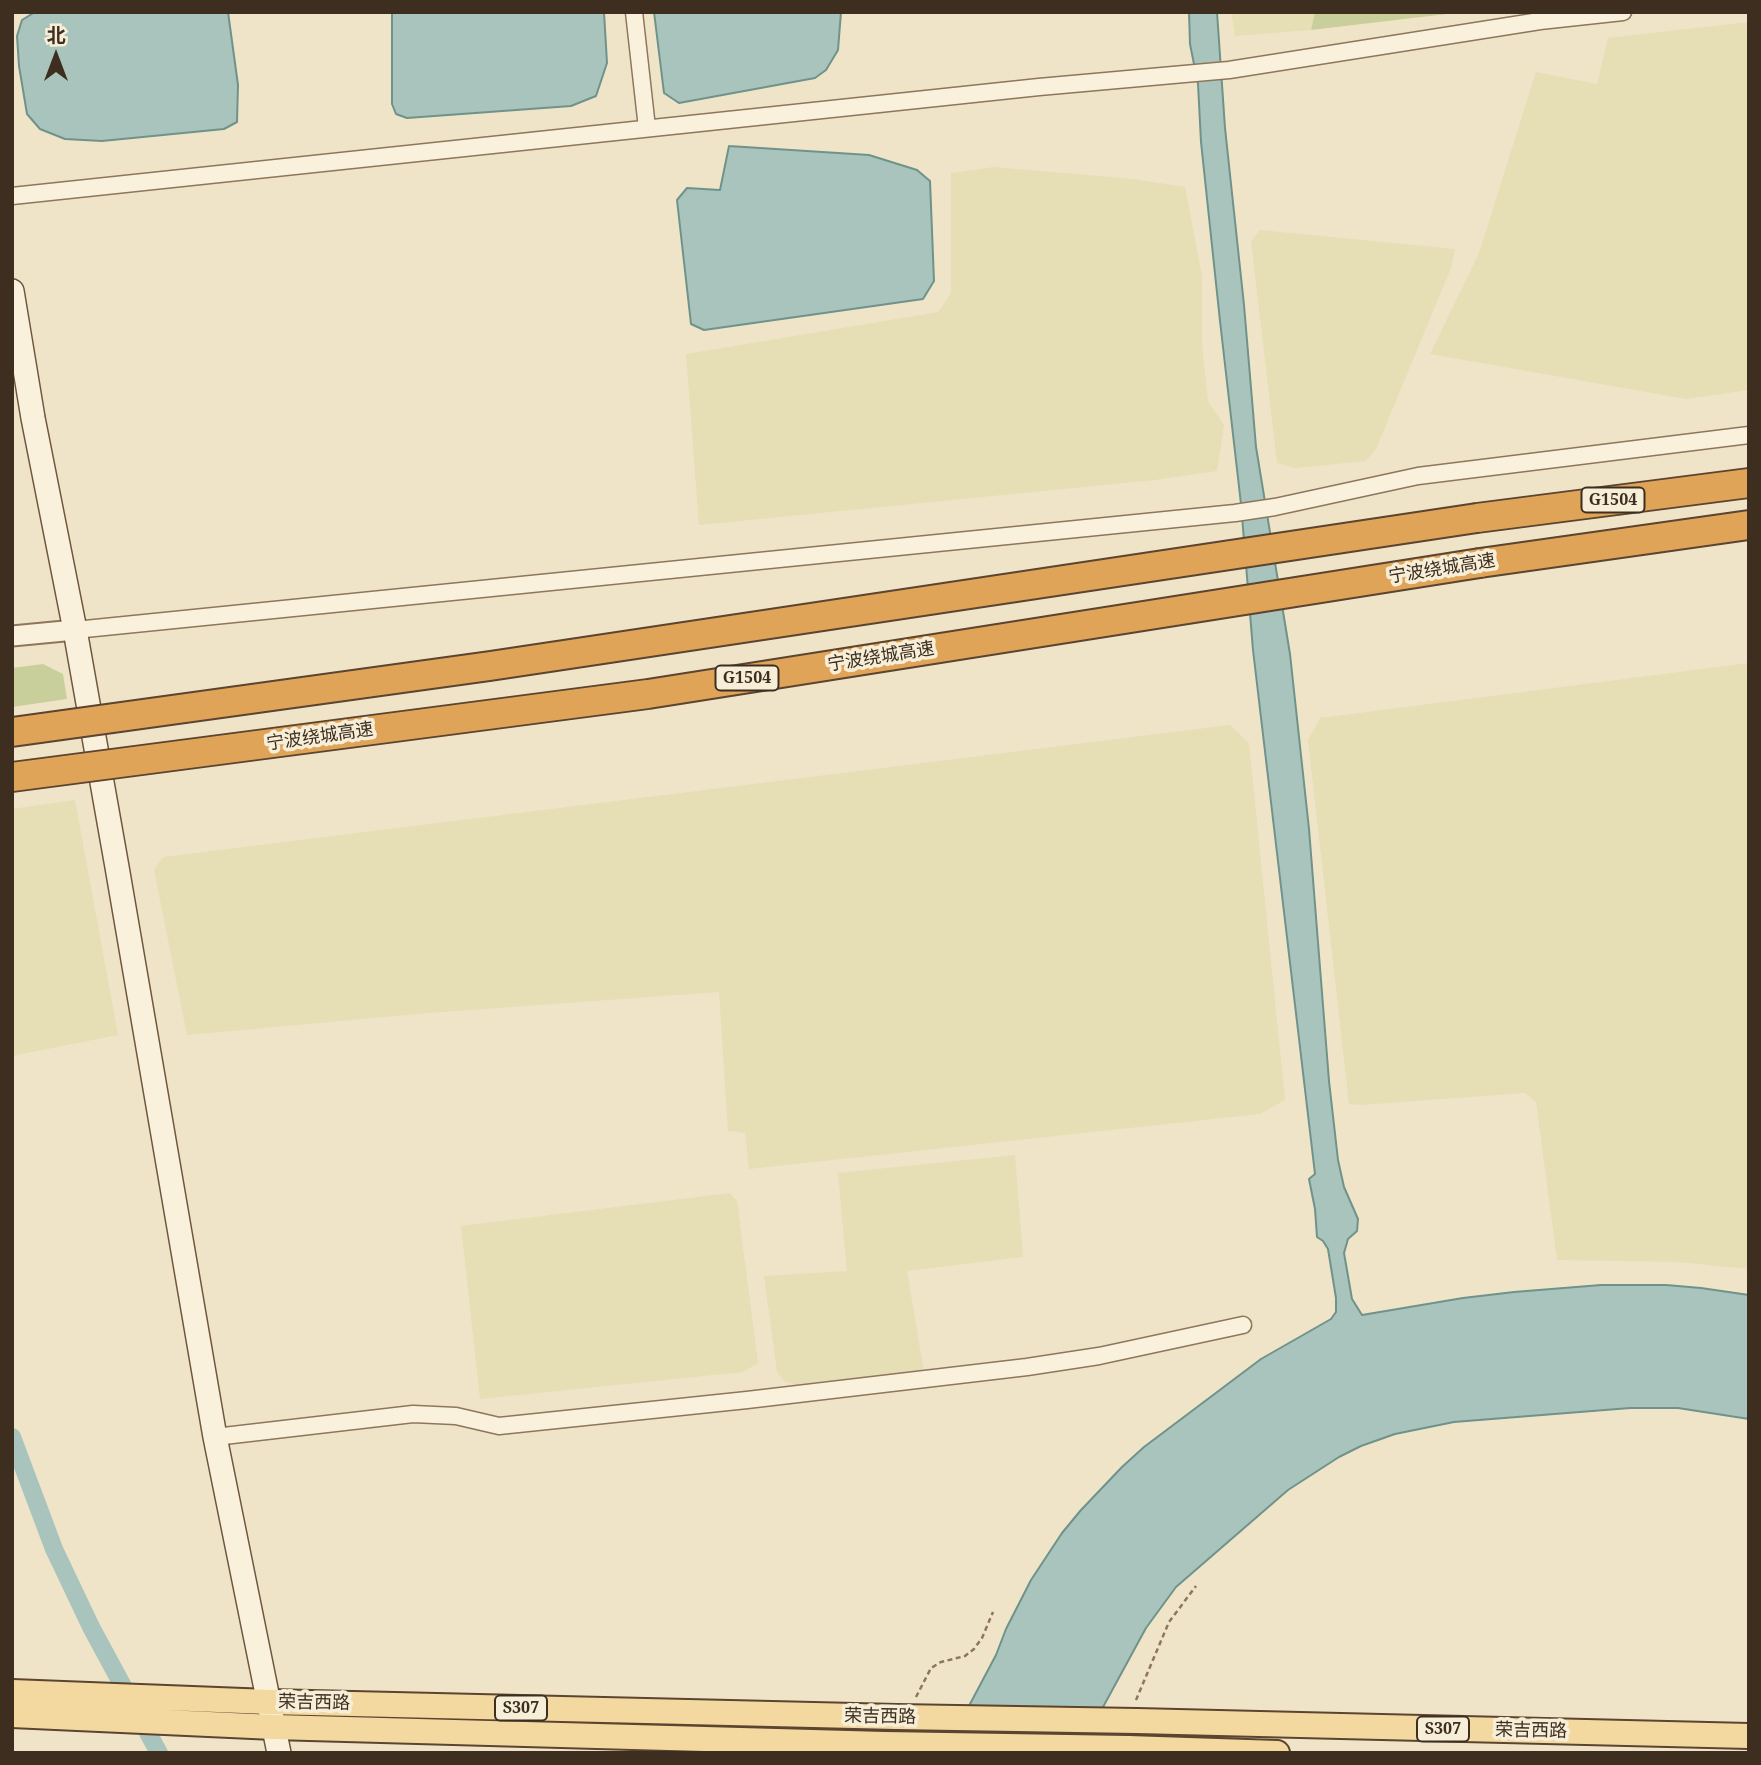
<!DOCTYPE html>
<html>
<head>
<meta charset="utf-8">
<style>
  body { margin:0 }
  #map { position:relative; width:1761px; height:1765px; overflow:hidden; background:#f0e4c8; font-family:"Noto Serif","Noto Sans SC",serif }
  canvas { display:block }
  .frame { position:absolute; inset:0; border:14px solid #3d2e20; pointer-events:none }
  .north { position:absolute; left:21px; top:21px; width:70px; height:70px; -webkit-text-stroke:5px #f7eed8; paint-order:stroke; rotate:0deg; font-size:19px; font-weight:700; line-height:28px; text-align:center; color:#3d2e20 }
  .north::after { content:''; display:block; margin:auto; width:24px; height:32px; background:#3d2e20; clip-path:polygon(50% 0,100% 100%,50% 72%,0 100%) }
</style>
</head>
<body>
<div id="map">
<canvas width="1761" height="1765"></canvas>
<div class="frame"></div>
<div class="north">北</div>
</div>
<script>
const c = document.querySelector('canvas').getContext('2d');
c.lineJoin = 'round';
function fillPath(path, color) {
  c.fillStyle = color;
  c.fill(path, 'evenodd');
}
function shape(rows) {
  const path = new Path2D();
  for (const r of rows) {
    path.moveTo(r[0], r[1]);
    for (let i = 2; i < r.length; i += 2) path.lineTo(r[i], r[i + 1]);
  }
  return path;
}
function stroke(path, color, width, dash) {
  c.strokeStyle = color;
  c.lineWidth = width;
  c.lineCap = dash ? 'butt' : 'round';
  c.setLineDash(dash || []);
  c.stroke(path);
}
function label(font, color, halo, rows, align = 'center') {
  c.font = font + ' "Noto Serif","Noto Sans SC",serif';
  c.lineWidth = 7;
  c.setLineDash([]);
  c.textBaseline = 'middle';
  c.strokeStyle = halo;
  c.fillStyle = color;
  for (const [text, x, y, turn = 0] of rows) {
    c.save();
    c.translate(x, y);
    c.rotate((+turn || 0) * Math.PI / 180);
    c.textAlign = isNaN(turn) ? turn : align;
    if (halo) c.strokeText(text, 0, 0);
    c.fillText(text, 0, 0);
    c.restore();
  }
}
fillPath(shape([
  [1231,12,1315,12,1311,30,1235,36],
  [1749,22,1749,390,1686,399,1430,354,1479,253,1536,72,1597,84,1608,38],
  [994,167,1133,179,1185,187,1202,276,1202,344,1208,401,1224,425,1217,471,1155,480,699,525,686,354,938,312,951,293,951,173],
  [1260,230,1455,249,1451,268,1376,449,1366,461,1295,468,1277,463,1251,241],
  [1749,663,1749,1269,1678,1262,1557,1260,1536,1102,1525,1093,1361,1105,1349,1104,1308,740,1320,718],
  [1230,725,1249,743,1285,1100,1260,1114,749,1169,745,1133,728,1131,719,992,428,1013,187,1035,154,870,163,857],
  [75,800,118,1035,12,1056,12,809],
  [1015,1155,1023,1257,907,1271,924,1373,799,1386,784,1381,777,1372,764,1276,847,1271,838,1173],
  [730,1193,737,1201,758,1363,743,1372,480,1399,461,1226]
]), '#e6deb5');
fillPath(shape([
  [1315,12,1464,12,1311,30],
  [43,664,63,674,67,699,12,707,12,668]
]), '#c9cf9b');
const water = shape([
  [35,12,228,12,238,85,237,122,224,129,102,141,65,139,40,129,27,114,19,66,17,36,22,20,35,12],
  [392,12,604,12,607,63,596,96,571,106,407,118,396,114,392,104,392,12],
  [654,12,841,12,838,50,826,70,815,78,679,103,664,93,654,12],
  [1189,12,1217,12,1225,128,1244,305,1256,447,1290,654,1309,829,1329,1081,1338,1160,1344,1187,1358,1219,1357,1231,1348,1239,1344,1253,1352,1299,1362,1315,1463,1298,1514,1292,1601,1285,1666,1285,1701,1288,1749,1295,1749,1419,1678,1408,1630,1408,1454,1422,1395,1434,1361,1446,1339,1457,1288,1490,1176,1587,1146,1628,1078,1753,944,1753,996,1655,1006,1629,1031,1580,1062,1533,1081,1510,1122,1467,1144,1447,1261,1359,1331,1319,1336,1312,1336,1298,1328,1249,1323,1241,1317,1237,1315,1209,1309,1179,1315,1174,1253,650,1241,504,1220,321,1201,142,1198,84,1190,44,1189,12],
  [729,146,869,155,917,170,930,181,934,281,923,299,704,330,691,324,677,200,687,188,720,190,729,146]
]);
fillPath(water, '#a9c4bc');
stroke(water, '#6f938a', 2);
stroke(shape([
  [12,1437,54,1549,91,1627,159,1753]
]), '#a9c4bc', 18);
const minor = shape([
  [634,12,647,128],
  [12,196,1039,87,1229,70,1540,21,1623,12],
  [75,630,1235,513,1275,507,1418,476,1749,435],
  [215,1437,413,1414,456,1416,499,1426,747,1400,1027,1367,1099,1356,1243,1325]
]);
const tertiary = shape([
  [12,636,75,630]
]);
const secondary = shape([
  [12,291,33,418,75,630,117,867,215,1437,279,1753]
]);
const primary = shape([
  [12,1692,269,1702,897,1717],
  [12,1715,274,1727,884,1744],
  [1137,1721,1749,1736],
  [1128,1748,1277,1753]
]);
const motorway = shape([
  [1477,518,1749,483],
  [1480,563,1749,525]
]);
stroke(minor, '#8d765c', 19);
stroke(tertiary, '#8d765c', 23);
stroke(secondary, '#6f573f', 26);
stroke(primary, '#5b4430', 28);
stroke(motorway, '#5b4430', 32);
stroke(shape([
  [916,1697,931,1668,941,1662,965,1656,974,1649,982,1638,993,1612],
  [1136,1700,1169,1622,1196,1586]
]), '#8d765c', 2.5, [5, 3.5]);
stroke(minor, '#faf1dc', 16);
stroke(tertiary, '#faf1dc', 19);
stroke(secondary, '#faf1dc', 23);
stroke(primary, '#f3d9a0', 24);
stroke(motorway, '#e0a458', 28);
const primaryBridge = shape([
  [897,1717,1137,1721],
  [884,1744,1128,1748]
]);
const motorwayBridge = shape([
  [12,732,490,666,1477,518],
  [12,777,648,694,1480,563]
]);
stroke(primaryBridge, '#5b4430', 28, []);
stroke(motorwayBridge, '#5b4430', 32, []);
stroke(primaryBridge, '#f3d9a0', 24);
stroke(motorwayBridge, '#e0a458', 28);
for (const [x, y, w] of [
  [1613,500,63],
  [747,678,63],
  [521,1708,52],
  [1443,1729,52]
]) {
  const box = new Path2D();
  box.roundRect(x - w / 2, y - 12.5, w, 25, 5);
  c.fillStyle = '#f7eed8';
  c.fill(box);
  stroke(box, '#3d2e20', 2);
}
label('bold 16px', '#3d2e20', null, [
  ["G1504",1613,500],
  ["G1504",747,678],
  ["S307",521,1708],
  ["S307",1443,1729]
]);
label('18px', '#3d2e20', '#f7eed8', [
  ["宁波绕城高速",1442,569,-9],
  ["宁波绕城高速",881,657,-9],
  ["宁波绕城高速",320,737,-8],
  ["荣吉西路",314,1703,1],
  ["荣吉西路",880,1717,1],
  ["荣吉西路",1531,1731,1]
]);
</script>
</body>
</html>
